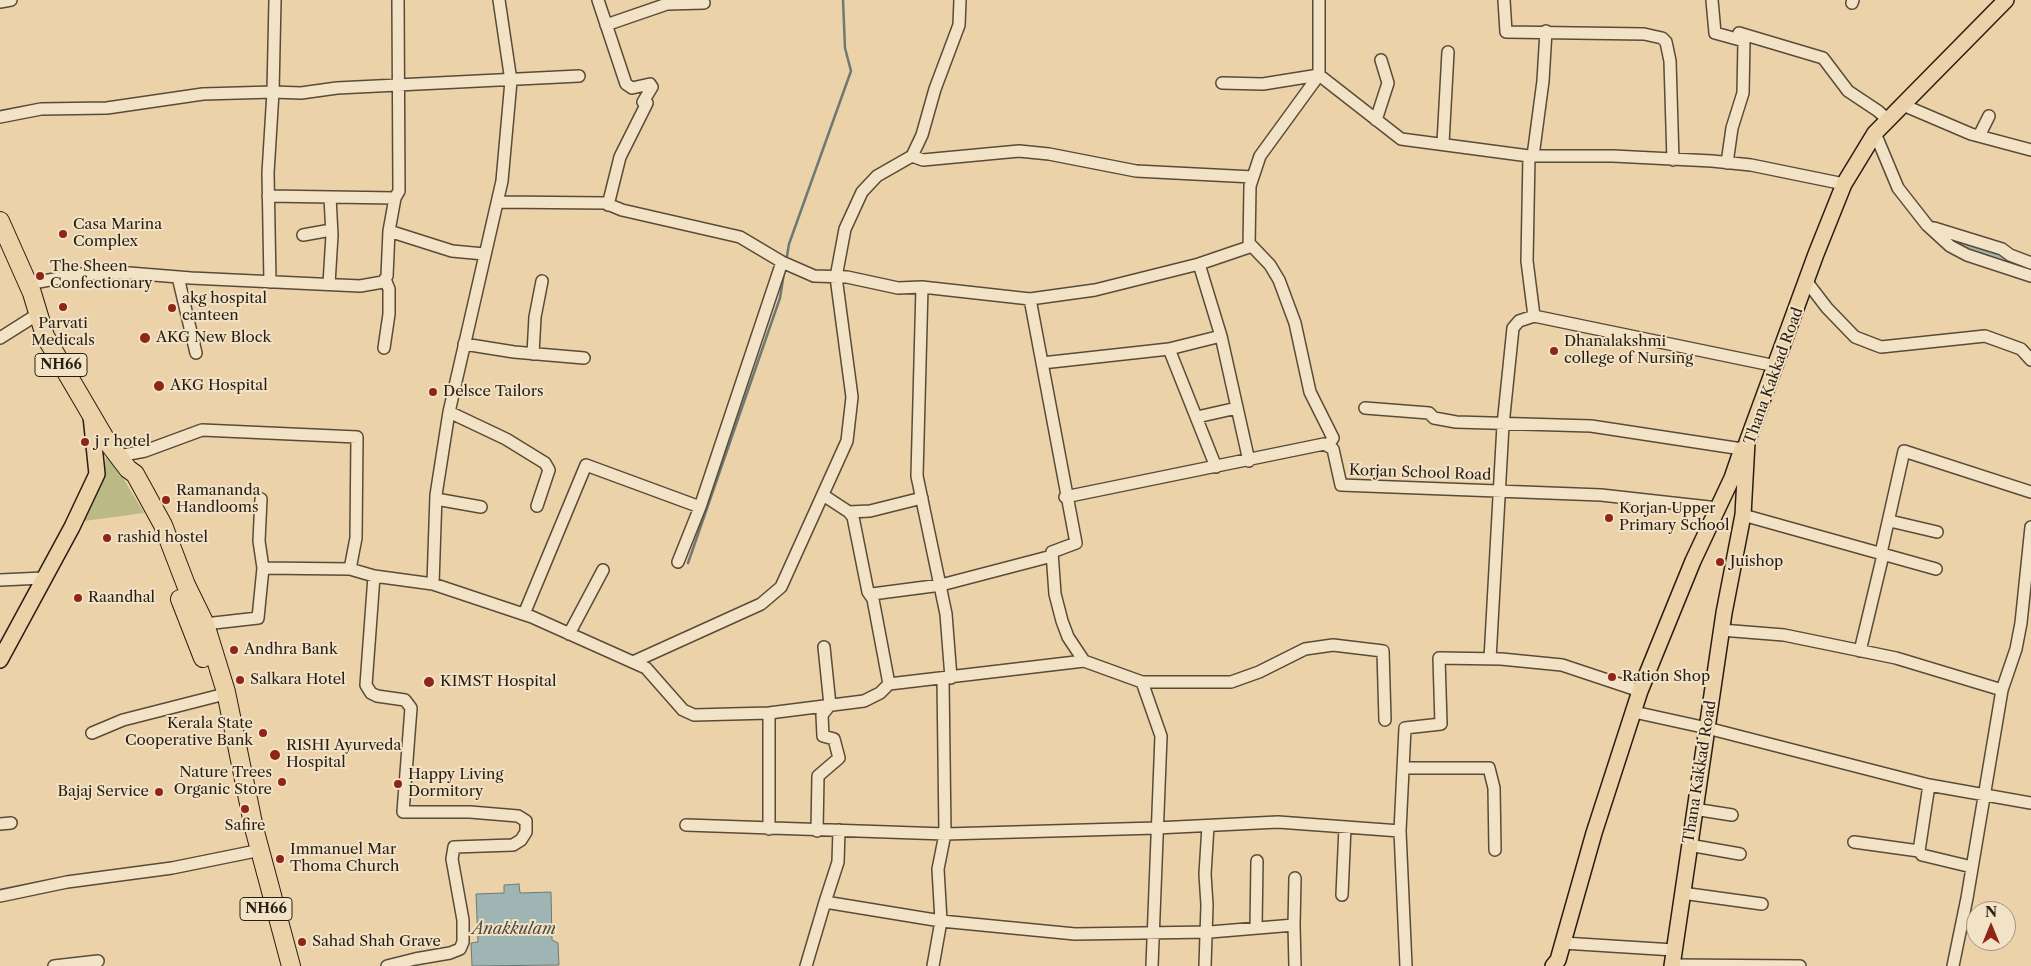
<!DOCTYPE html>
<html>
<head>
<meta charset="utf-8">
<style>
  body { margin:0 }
  #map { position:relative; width:2031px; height:966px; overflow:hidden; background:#ebd2a8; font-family:"Libre Caslon Text",serif }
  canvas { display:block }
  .north { position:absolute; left:1966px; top:901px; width:50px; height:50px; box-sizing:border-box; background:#f2e2c6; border:1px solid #a2947e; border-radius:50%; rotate:0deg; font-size:14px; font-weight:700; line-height:20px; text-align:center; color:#291e13 }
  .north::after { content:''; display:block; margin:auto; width:18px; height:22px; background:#8f2418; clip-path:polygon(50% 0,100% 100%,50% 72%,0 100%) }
</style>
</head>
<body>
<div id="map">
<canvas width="2031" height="966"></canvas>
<div class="north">N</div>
</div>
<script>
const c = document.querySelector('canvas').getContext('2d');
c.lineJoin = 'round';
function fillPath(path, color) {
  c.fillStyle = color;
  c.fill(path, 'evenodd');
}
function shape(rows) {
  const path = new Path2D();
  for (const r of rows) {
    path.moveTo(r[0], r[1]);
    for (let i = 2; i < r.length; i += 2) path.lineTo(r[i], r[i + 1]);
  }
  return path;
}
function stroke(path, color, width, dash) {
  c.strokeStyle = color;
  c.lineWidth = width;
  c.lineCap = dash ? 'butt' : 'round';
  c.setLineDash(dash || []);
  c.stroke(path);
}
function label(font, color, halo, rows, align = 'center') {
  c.font = font + ' "Libre Caslon Text",serif';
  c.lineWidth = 4;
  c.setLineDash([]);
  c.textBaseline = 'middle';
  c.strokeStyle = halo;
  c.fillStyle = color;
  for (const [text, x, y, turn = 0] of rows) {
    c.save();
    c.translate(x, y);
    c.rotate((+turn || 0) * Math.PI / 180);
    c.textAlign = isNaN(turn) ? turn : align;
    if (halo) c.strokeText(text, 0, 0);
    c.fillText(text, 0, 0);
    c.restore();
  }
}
fillPath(shape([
  [108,453,144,513,84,521]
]), '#bcba84');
const water = shape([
  [519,884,520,893,551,892,552,940,558,943,559,965,472,966,471,943,478,942,476,894,504,893,504,885,519,884]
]);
fillPath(water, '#9eb5b4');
stroke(water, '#6f7974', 1);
stroke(shape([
  [787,256,789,244,851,71,845,48,843,0],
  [688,563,780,298,784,273]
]), '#6f7974', 2.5);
stroke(shape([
  [1948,238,1997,258,2026,266]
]), '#9eb5b4', 9);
const minor = shape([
  [598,0,626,84,632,88,650,84,652,87,643,102,647,103,620,157,608,205],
  [1319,0,1319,75,1401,139,1529,156,1613,156,1712,161,1751,165,1844,184],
  [1504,0,1506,32,1644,34,1662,38,1666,42,1670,61,1673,160],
  [1712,0,1715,33,1744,41,1743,93,1732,128,1727,163],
  [0,2,11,0],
  [1852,3,1853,0],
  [606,25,667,4,704,3],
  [1744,41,1739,33,1823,58,1848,91,1878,111,1888,120],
  [1222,83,1263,84,1319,75],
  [1903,105,1971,134,2031,150],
  [0,117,41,109,107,108,203,94,273,92,275,0],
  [1376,120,1388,83,1381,60],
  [1875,133,1898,188,1927,225,1950,246,1967,255,2031,276],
  [1979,136,1989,116],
  [1443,143,1448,52],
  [912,156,923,160,1019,151,1049,154,1136,171,1253,177],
  [1529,156,1527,261,1534,316],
  [1533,156,1543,81,1546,31],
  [268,196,395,198,389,231],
  [395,198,399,191,398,0],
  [498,202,605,203,622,210,740,237,782,262,814,276,847,277,898,288,922,287,1030,299,1095,290,1199,264,1249,247,1250,186,1260,156,1319,75],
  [1934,228,2002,249,2010,255,2031,263],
  [303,235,331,230],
  [1249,243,1270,265,1279,280,1295,323,1310,392,1333,438,1329,444],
  [1199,264,1221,336,1249,461],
  [178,277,196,353],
  [270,282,268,173,273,92,301,93,337,88,579,76],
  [1807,282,1827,308,1855,337,1881,347,1985,336,2021,349,2031,360],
  [28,284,81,274,129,273,191,278,360,286,383,282,387,276,389,231,452,251,484,254],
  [329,284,332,235,330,197],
  [922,287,917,476,946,614,951,678],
  [1030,299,1076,543,1052,552,1055,594,1062,621,1068,637,1084,661,1142,682,1161,736,1152,966],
  [0,338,38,314],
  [464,344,514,352,584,358],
  [384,348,389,314,389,289,385,279],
  [1169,349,1216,467],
  [533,354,535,317,542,281],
  [1042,363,1169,349,1221,336],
  [1365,408,1429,413,1434,418,1456,422,1591,426,1742,449],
  [449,412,506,439,545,463,549,470,537,506],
  [1197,417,1237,408],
  [118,456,145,451,202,430,357,437,356,538,350,569],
  [823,495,849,512,853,517,868,592,873,599],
  [1065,497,1324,444,1333,449,1341,485,1601,495,1718,508],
  [261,499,259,541,263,568],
  [436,499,481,507],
  [849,512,870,511,922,498],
  [1743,515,1936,569],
  [1890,521,1937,532],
  [1881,553,1904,451,2031,492],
  [678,562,700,507,782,262],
  [374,576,366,685,371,693,377,696,405,700,411,708,403,812,470,812,518,816,526,821,526,832,521,840,513,845,454,847,452,859,463,920,463,942,460,949,450,953,415,959,387,966],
  [0,580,43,578],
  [433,584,436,495,449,412,502,181,511,81,499,0],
  [524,614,586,465,700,507],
  [205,624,258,618,263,568,350,569,374,576,433,584,532,617,646,668,683,710,694,715,769,713,864,701,880,693,889,684,1084,661],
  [1721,630,1784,635,1896,658,2002,690],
  [569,634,603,570],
  [1860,651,1883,555],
  [1490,659,1503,425,1513,328,1519,321,1534,316,1776,366],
  [633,662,761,604,781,587,847,441,852,397,836,277,845,229,862,192,877,176,912,156,922,135,935,89,959,25,960,0],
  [1142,682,1231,682,1259,672,1305,649,1333,645,1383,651,1385,720],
  [889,684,872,594,941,585,1052,556],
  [1634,712,1707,728,1929,785,2031,803],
  [769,713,769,829],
  [92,733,123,720,217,696],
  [1404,768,1489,768,1494,788,1495,850],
  [1694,809,1732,815],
  [0,824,11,823],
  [686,825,945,834,1156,828,1278,822,1400,831,1405,728,1441,724,1439,658,1501,659,1562,665,1640,691],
  [817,831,818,776,839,758,834,739,823,736,822,715,830,705,824,647],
  [1400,831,1406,966],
  [1854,842,1919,851,1929,785],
  [1689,845,1740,854],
  [1919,851,1922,855,1972,867],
  [1682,893,1762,904],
  [1342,895,1345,827],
  [0,896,67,882,172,868,251,852],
  [825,902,838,862,839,830],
  [1294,925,1295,878],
  [1256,928,1257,861],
  [1563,943,1674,950],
  [1672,965,1800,966],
  [54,966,98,961],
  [806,966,825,902,941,921,1075,934,1210,932,1294,925,1295,966],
  [933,966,941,921,938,869,945,834,943,679],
  [1205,966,1207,905,1205,874,1208,826],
  [1953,966,1967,898,2002,690,2016,649,2021,623,2031,527]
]);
const major = shape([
  [0,660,72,527,97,474,91,416],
  [1553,966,1558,960,1594,833,1640,691,1693,561,1732,478,1742,449],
  [1672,966,1724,613,1743,515,1747,442,1816,254,1844,184,1875,133,2006,0]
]);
const highway = shape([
  [0,221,32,293,45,336,106,440,128,469,135,474,163,525,186,585,205,624,226,692,254,828,291,966],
  [180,599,203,658]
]);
stroke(minor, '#5a4b38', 14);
stroke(major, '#291e13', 18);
stroke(highway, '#291e13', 20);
stroke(minor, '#f2e2c6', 11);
stroke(major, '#ebd2a8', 15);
stroke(highway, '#ebd2a8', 18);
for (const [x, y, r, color] of [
  [63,234,5,"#8f2418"],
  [40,276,5,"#8f2418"],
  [63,307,5,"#8f2418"],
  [172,308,5,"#8f2418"],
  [145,338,6,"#8f2418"],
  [1554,351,5,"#8f2418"],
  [159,386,6,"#8f2418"],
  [433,392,5,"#8f2418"],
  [85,442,5,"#8f2418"],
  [166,500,5,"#8f2418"],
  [1609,518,5,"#8f2418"],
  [107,538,5,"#8f2418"],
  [1720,562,5,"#8f2418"],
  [78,598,5,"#8f2418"],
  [234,650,5,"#8f2418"],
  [1612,677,5,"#8f2418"],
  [240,680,5,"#8f2418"],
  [429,682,6,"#8f2418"],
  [263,733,5,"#8f2418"],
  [275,755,6,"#8f2418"],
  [282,782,5,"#8f2418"],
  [398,784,5,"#8f2418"],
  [159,792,5,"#8f2418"],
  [245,809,5,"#8f2418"],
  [280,859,5,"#8f2418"],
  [302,942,5,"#8f2418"]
]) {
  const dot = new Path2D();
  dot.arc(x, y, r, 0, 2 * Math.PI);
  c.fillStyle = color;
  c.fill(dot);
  stroke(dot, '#f2e2c6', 2);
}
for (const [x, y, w] of [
  [61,365,52],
  [266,909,52]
]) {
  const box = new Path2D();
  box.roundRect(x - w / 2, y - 11.5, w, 23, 4);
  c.fillStyle = '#f2e2c6';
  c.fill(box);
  stroke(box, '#291e13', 1);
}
label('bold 14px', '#291e13', null, [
  ["NH66",61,365],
  ["NH66",266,909]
]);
label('15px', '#291e13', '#f2e2c6', [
  ["Casa Marina",73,225],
  ["Complex",73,242],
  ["The Sheen",50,267],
  ["Confectionary",50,284],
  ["akg hospital",182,299],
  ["canteen",182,316],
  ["Parvati",63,324,"center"],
  ["Medicals",63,341,"center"],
  ["AKG New Block",156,338],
  ["Dhanalakshmi",1564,342],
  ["college of Nursing",1564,359],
  ["AKG Hospital",170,386],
  ["Delsce Tailors",443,392],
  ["j r hotel",95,442],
  ["Ramananda",176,491],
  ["Handlooms",176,508],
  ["Korjan Upper",1619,509],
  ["Primary School",1619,526],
  ["rashid hostel",117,538],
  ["Juishop",1730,562],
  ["Raandhal",88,598],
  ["Andhra Bank",244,650],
  ["Ration Shop",1622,677],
  ["Salkara Hotel",250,680],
  ["KIMST Hospital",440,682],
  ["Kerala State",253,724,"right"],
  ["Cooperative Bank",253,741,"right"],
  ["RISHI Ayurveda",286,746],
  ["Hospital",286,763],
  ["Nature Trees",272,773,"right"],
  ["Organic Store",272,790,"right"],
  ["Happy Living",408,775],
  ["Dormitory",408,792],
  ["Bajaj Service",149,792,"right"],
  ["Safire",245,826,"center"],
  ["Immanuel Mar",290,850],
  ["Thoma Church",290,867],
  ["Sahad Shah Grave",312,942]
], 'left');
label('15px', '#291e13', '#f2e2c6', [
  ["Thana Kakkad Road",1774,376,-70],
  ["Korjan School Road",1420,473,2],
  ["Thana Kakkad Road",1700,772,-81]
]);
label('italic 16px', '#4c4b43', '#f2e2c6', [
  ["Anakkulam",514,929]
]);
</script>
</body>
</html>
